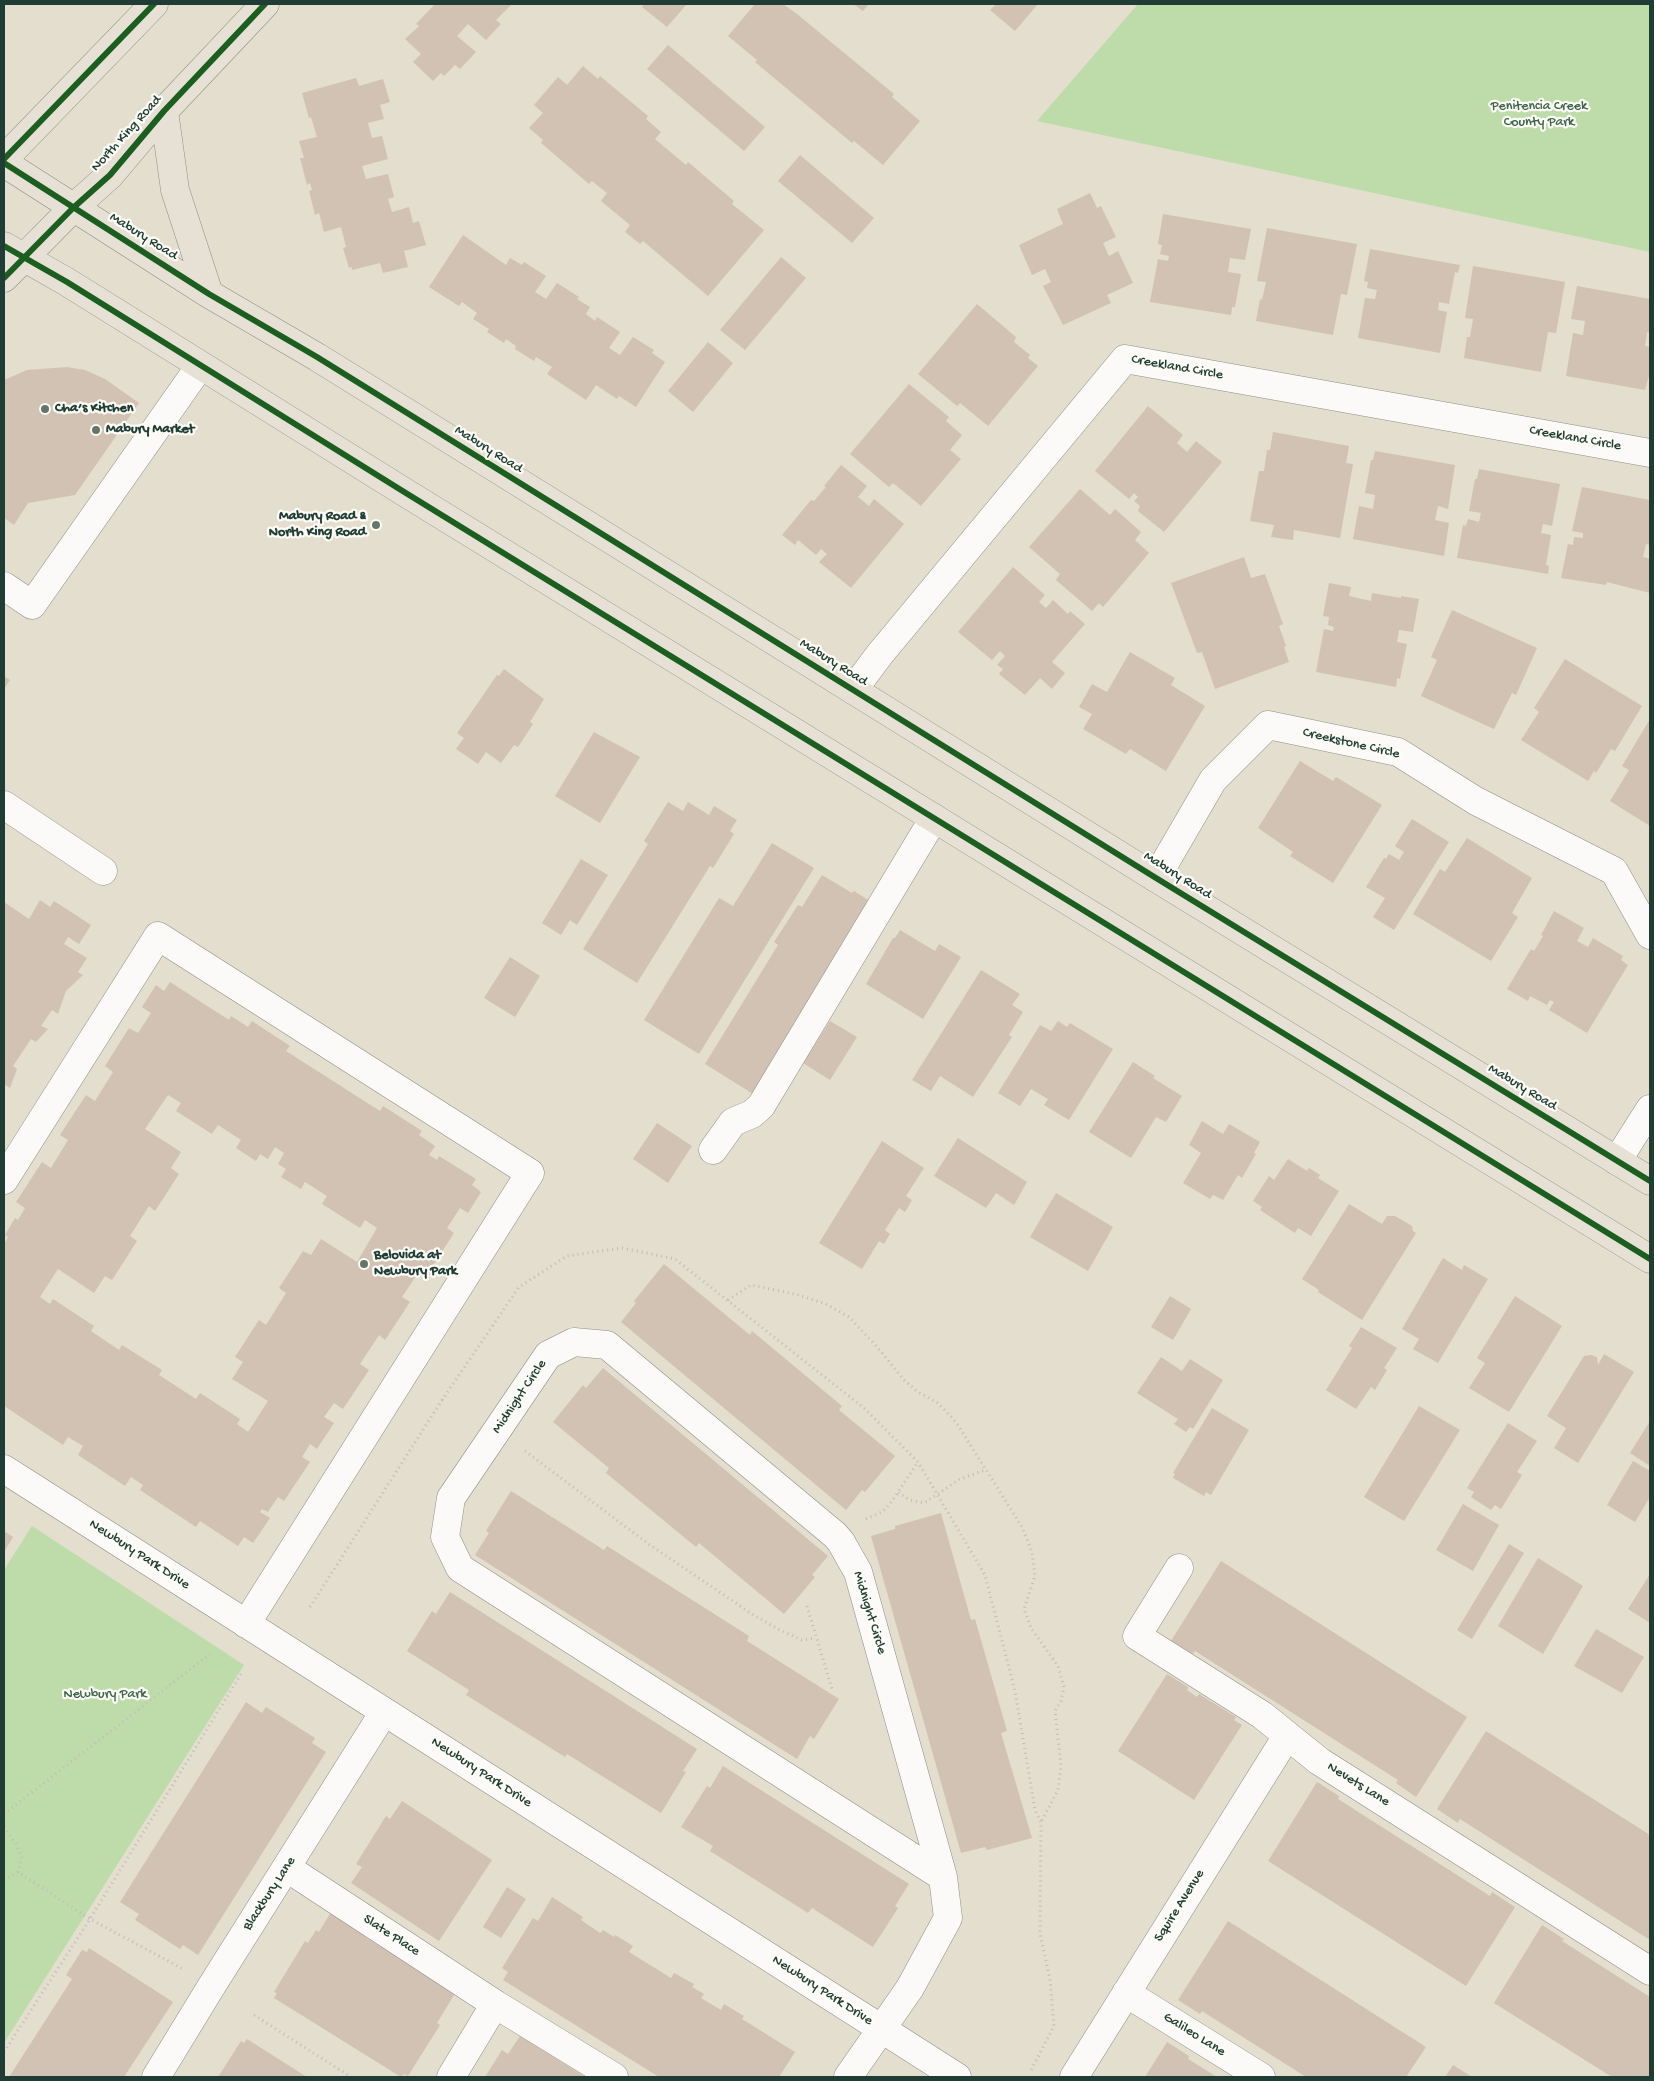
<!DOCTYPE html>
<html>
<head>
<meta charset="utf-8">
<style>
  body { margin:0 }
  #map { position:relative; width:1654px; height:2081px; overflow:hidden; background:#e3decd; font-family:"Gochi Hand",sans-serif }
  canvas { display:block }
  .frame { position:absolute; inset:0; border:5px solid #1f3d34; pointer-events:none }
</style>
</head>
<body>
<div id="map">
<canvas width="1654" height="2081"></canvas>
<div class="frame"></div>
</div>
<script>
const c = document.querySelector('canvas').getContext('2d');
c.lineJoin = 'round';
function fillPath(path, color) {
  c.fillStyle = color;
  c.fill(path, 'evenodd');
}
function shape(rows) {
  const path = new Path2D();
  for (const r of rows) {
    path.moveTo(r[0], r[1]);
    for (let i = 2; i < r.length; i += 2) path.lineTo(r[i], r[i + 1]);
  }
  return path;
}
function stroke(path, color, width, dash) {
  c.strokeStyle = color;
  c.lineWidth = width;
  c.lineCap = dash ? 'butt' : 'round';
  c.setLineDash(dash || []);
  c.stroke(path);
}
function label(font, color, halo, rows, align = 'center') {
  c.font = font + ' "Gochi Hand",sans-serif';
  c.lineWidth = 4.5;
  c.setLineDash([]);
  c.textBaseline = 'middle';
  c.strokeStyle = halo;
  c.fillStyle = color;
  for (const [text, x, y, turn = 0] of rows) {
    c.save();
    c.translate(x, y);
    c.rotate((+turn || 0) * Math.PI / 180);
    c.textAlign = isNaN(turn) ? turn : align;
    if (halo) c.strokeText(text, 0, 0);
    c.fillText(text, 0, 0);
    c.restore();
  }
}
fillPath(shape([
  [1138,4,1650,4,1650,252,1037,121],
  [32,1526,244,1665,4,2043,4,1570]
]), '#bedcaa');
fillPath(shape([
  [435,4,512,4,496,20,501,24,486,40,468,24,457,36,476,52,460,69,455,65,444,76,441,73,433,81,413,62,421,54,405,39,419,26,416,24],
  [644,4,687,4,667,27,642,7],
  [755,4,783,4,797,14,894,94,892,97,920,121,883,165,854,141,852,143,755,62,757,60,728,36],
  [853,4,869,4,863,11],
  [996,4,1038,4,1015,31,990,10],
  [668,45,765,127,744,151,647,69],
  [583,66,598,79,600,76,648,116,646,119,661,132,655,139,686,165,688,162,734,201,732,204,764,230,708,296,643,241,640,244,625,232,630,225,601,201,607,193,592,181,589,184,541,143,543,140,529,128,543,113,534,105,558,77,567,85],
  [356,78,359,86,383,79,390,102,380,105,384,119,368,123,372,138,382,136,388,159,362,166,366,179,388,174,394,197,388,199,392,212,409,207,413,223,419,221,426,245,404,251,408,267,383,273,380,263,352,270,352,267,349,268,343,248,346,247,341,227,324,232,319,213,315,215,309,191,312,190,310,183,307,185,300,158,304,158,299,141,317,137,311,117,309,118,302,93],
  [800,155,874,218,852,243,778,181],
  [1090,193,1097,208,1101,206,1116,237,1103,243,1109,256,1118,251,1133,283,1107,295,1111,303,1063,325,1043,286,1051,282,1045,269,1032,275,1019,245,1063,224,1057,209],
  [1163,214,1251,229,1245,260,1230,258,1228,272,1241,274,1235,307,1232,307,1231,315,1150,302,1158,259,1168,261,1169,256,1160,254,1162,245,1158,244],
  [1267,228,1357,244,1347,295,1341,294,1333,335,1256,321,1260,299,1262,300,1266,282,1257,281],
  [463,235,506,265,510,258,522,265,524,262,546,276,535,292,546,299,557,283,579,297,577,299,590,307,586,314,595,321,597,317,620,332,609,348,620,355,633,337,654,350,652,353,665,362,636,407,619,396,617,399,596,385,586,400,547,374,552,367,536,357,534,361,515,349,516,346,506,339,504,343,487,332,489,329,473,319,477,313,462,302,459,306,429,287],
  [1370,249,1460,265,1458,273,1455,272,1449,304,1439,302,1438,310,1447,312,1440,353,1358,338,1365,298,1375,299,1377,290,1367,288,1368,282,1364,281],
  [781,257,806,278,745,350,720,330],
  [1473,266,1565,282,1556,333,1548,332,1541,372,1464,358,1467,337,1470,337,1473,319,1465,318],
  [1577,286,1650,299,1650,333,1647,332,1645,346,1650,347,1650,372,1645,390,1566,376,1573,333,1583,335,1585,321,1571,319],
  [977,304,1016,337,1014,342,1030,355,1028,358,1038,366,988,426,960,403,957,406,918,374],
  [708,342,733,363,693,412,668,391],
  [67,367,85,370,105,379,139,403,75,495,28,503,14,525,4,518,4,380,27,370],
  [909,384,949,417,946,421,962,435,950,450,961,459,921,506,893,483,889,487,850,454],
  [1148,406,1183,435,1177,443,1187,452,1196,441,1222,462,1164,532,1138,511,1140,506,1134,501,1138,497,1134,493,1129,499,1095,471],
  [1273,432,1349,446,1346,463,1353,464,1340,538,1294,530,1293,540,1271,537,1274,525,1250,521,1259,471,1264,471,1267,450,1270,450],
  [1375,451,1455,465,1448,509,1438,506,1435,520,1449,523,1444,556,1353,539,1359,506,1373,509,1375,495,1365,493,1371,460,1373,460],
  [841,465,867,486,858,497,869,506,874,499,904,524,851,588,819,562,827,554,821,549,816,555,798,540,795,545,782,535,811,500,814,501,826,487,824,486],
  [1479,469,1560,484,1552,526,1543,524,1541,533,1551,535,1546,565,1549,566,1548,574,1457,558,1463,525,1466,526,1468,519,1479,522,1481,513,1469,511,1475,479,1477,479],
  [1582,487,1650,500,1650,545,1646,544,1643,557,1650,559,1650,593,1607,582,1606,585,1561,578,1568,544,1573,545,1574,537,1583,538,1583,533,1572,531],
  [1080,489,1110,515,1115,509,1141,532,1135,540,1149,553,1103,607,1099,603,1092,611,1056,580,1060,574,1029,547],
  [1244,557,1251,578,1265,574,1283,624,1279,626,1286,646,1284,647,1289,662,1215,689,1202,652,1197,653,1171,583],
  [1013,567,1045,595,1039,602,1046,608,1053,600,1068,614,1070,611,1085,624,1052,662,1065,673,1052,689,1040,678,1025,695,999,674,1003,669,997,665,1005,656,1000,651,992,660,958,632],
  [1329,583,1351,587,1349,596,1371,601,1372,593,1401,598,1401,596,1419,599,1413,632,1399,630,1397,642,1407,644,1400,679,1397,678,1396,687,1316,672,1324,629,1333,631,1334,627,1328,625,1329,617,1323,616],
  [1452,610,1537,648,1516,695,1512,693,1494,729,1421,696,1437,660,1431,657],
  [1130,652,1175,678,1171,685,1205,706,1166,771,1130,749,1126,754,1083,729,1092,714,1079,707,1092,684,1107,692],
  [1565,659,1642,706,1615,751,1611,749,1596,773,1594,771,1588,781,1521,740,1539,712,1534,708],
  [504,669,544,699,530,722,533,724,518,747,514,745,501,763,486,752,478,764,456,749,464,738,457,733,497,675,499,676],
  [4,676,10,680,4,689],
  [1650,719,1650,826,1610,801,1629,770,1622,766],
  [594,732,640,757,600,823,555,796],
  [1300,761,1333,781,1336,777,1382,805,1333,883,1290,856,1293,852,1258,828],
  [668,802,683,811,688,802,709,815,714,806,737,820,730,831,734,834,713,868,710,866,637,983,583,949,648,844,644,841],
  [1412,819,1449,842,1394,930,1373,917,1385,898,1366,887,1384,858,1386,859,1389,854,1399,860,1404,852,1395,846],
  [1467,838,1532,878,1512,913,1518,917,1491,961,1413,914,1440,869,1445,872],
  [772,843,814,868,699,1054,644,1020,719,898,733,906],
  [581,859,608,875,577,925,570,920,561,935,542,923],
  [822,875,852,893,854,891,876,905,758,1097,705,1064,778,945,774,942,798,905,802,907],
  [40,900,50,907,54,901,91,925,79,944,68,937,64,944,87,958,78,972,83,975,66,991,58,1014,52,1010,41,1026,48,1029,36,1042,31,1039,13,1066,17,1069,10,1088,4,1084,4,902,29,919],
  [1554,911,1584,928,1577,941,1588,947,1593,938,1623,956,1621,960,1628,965,1587,1033,1549,1010,1554,1002,1550,1000,1547,1005,1530,996,1528,1001,1507,989,1531,949,1534,951,1543,936,1541,935],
  [900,930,935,951,939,944,961,957,923,1019,866,984,893,938,895,938],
  [510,957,540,976,515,1017,484,998],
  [981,970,1020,994,1012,1005,1023,1012,1009,1035,1012,1037,973,1097,940,1076,931,1091,912,1080],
  [170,982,229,1020,231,1016,248,1027,252,1021,290,1046,286,1051,380,1111,383,1106,422,1131,419,1135,435,1146,429,1155,437,1160,439,1156,476,1179,472,1185,481,1192,468,1213,460,1208,447,1228,454,1233,429,1272,422,1267,402,1297,410,1302,385,1340,379,1335,360,1364,369,1370,343,1409,334,1403,324,1417,334,1423,317,1449,310,1444,302,1457,310,1462,284,1501,278,1497,268,1512,262,1509,260,1512,270,1518,253,1543,244,1537,238,1546,200,1521,196,1527,140,1490,143,1485,131,1477,125,1486,78,1455,83,1446,68,1437,63,1445,4,1406,4,1244,8,1237,5,1235,15,1218,18,1220,25,1208,16,1202,42,1162,51,1168,68,1140,60,1135,86,1095,95,1101,113,1072,105,1066,129,1028,138,1033,151,1013,142,1007,156,985,164,991],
  [168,1095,181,1103,176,1111,212,1134,218,1125,241,1140,236,1148,256,1161,260,1154,268,1159,275,1147,284,1153,278,1164,286,1169,281,1177,301,1189,305,1182,327,1196,322,1204,360,1228,365,1220,377,1228,357,1262,321,1239,311,1255,303,1251,279,1288,286,1293,266,1325,259,1320,235,1357,243,1362,232,1379,268,1401,248,1432,237,1424,240,1419,200,1393,196,1399,159,1375,162,1370,122,1345,119,1350,91,1331,94,1326,53,1299,50,1304,40,1297,58,1269,94,1293,105,1276,112,1280,137,1241,130,1236,149,1206,155,1211,179,1174,171,1168,181,1152,145,1129],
  [830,1021,857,1037,830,1080,803,1063],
  [1058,1021,1067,1027,1070,1023,1113,1049,1069,1120,1044,1105,1048,1099,1031,1089,1020,1106,998,1093,1040,1025,1051,1031],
  [1133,1062,1155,1076,1153,1078,1182,1096,1166,1122,1156,1117,1131,1158,1089,1132],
  [1202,1121,1223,1134,1229,1124,1260,1142,1254,1153,1256,1154,1242,1178,1238,1175,1223,1200,1213,1195,1210,1199,1183,1183,1201,1153,1189,1145],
  [657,1123,692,1146,668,1183,633,1159],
  [958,1138,1027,1182,1014,1205,996,1193,986,1208,934,1176],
  [882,1141,924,1168,906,1196,912,1200,905,1212,899,1208,885,1230,890,1234,884,1244,879,1241,862,1269,819,1243],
  [1288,1159,1307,1171,1309,1168,1320,1175,1318,1178,1339,1191,1311,1236,1298,1228,1295,1233,1260,1210,1262,1207,1253,1201,1269,1176,1274,1180],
  [1056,1193,1113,1227,1088,1271,1030,1237],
  [1349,1204,1382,1224,1387,1216,1395,1216,1412,1226,1413,1231,1416,1233,1362,1320,1318,1292,1319,1290,1302,1279],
  [1443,1258,1462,1270,1464,1265,1488,1279,1438,1363,1413,1349,1419,1339,1402,1329],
  [664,1264,750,1335,752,1331,842,1406,839,1410,895,1456,865,1492,862,1490,846,1510,621,1322,636,1303,634,1301],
  [1170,1296,1191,1309,1173,1340,1151,1327],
  [1515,1296,1562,1326,1509,1412,1469,1388,1485,1363,1477,1358],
  [1361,1327,1397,1348,1384,1368,1387,1370,1375,1390,1371,1387,1356,1409,1326,1390,1352,1348,1349,1346],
  [1604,1354,1634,1372,1578,1463,1554,1448,1566,1428,1547,1416,1584,1356,1591,1355,1597,1357,1598,1365],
  [1161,1357,1182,1371,1190,1359,1223,1380,1193,1429,1190,1427,1186,1432,1174,1424,1178,1419,1137,1393],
  [603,1368,828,1556,812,1575,815,1577,784,1614,699,1543,696,1547,606,1473,609,1468,553,1422,583,1385,586,1388],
  [1419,1406,1460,1430,1404,1521,1364,1497],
  [1212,1408,1249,1430,1211,1495,1206,1492,1204,1496,1173,1478,1175,1474,1173,1473],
  [1650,1421,1650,1466,1630,1453],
  [1508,1423,1537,1441,1517,1472,1522,1475,1501,1509,1495,1505,1491,1510,1471,1497,1474,1492,1467,1488],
  [1633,1461,1650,1471,1650,1497,1635,1522,1607,1505],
  [511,1491,604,1550,607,1546,749,1636,747,1641,839,1699,814,1739,810,1736,797,1759,475,1555,489,1533,486,1531],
  [1463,1504,1499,1525,1473,1571,1436,1550],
  [941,1513,971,1620,975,1619,1007,1731,1001,1733,1032,1838,987,1850,985,1847,961,1853,871,1536,895,1529,895,1526],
  [4,1531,13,1537,4,1552],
  [1509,1544,1524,1553,1472,1639,1457,1630],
  [1538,1558,1583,1586,1543,1654,1498,1626],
  [1221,1561,1467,1717,1416,1797,1396,1783,1398,1780,1195,1651,1193,1654,1171,1641],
  [1650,1574,1650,1623,1628,1609],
  [450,1592,697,1749,683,1771,686,1772,661,1813,567,1754,565,1757,466,1695,469,1690,407,1651,432,1611,436,1614],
  [1596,1629,1644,1657,1622,1693,1574,1666],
  [1167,1674,1188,1687,1187,1690,1197,1697,1199,1694,1236,1717,1234,1720,1242,1725,1194,1800,1118,1751],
  [246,1702,262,1713,266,1707,315,1738,312,1743,326,1752,198,1955,183,1945,180,1949,135,1920,139,1914,120,1902],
  [1486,1731,1650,1835,1650,1940,1460,1819,1458,1823,1437,1809],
  [723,1766,909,1884,895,1906,898,1908,873,1947,812,1908,808,1913,710,1851,713,1846,681,1827,707,1786,710,1788],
  [1317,1782,1339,1796,1338,1799,1490,1896,1492,1892,1515,1907,1466,1986,1268,1861],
  [402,1801,492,1860,439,1941,351,1883,362,1867,356,1864,386,1816,390,1819],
  [507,1887,526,1899,501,1938,483,1927],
  [552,1897,583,1917,581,1920,600,1933,603,1930,614,1937,615,1935,633,1946,629,1952,671,1978,674,1973,694,1984,692,1987,704,1994,701,1998,721,2010,724,2004,744,2016,742,2019,795,2052,779,2077,659,2077,503,1980,508,1972,502,1968,533,1918,538,1921],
  [331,1912,366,1934,365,1937,381,1947,383,1944,457,1990,437,2023,440,2025,408,2076,404,2074,401,2077,274,1998,277,1993,274,1992,305,1941,308,1943,316,1930,319,1932],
  [1228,1921,1426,2047,1406,2077,1306,2077,1202,2011,1200,2014,1178,2000],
  [1542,1925,1564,1939,1562,1941,1650,1997,1650,2077,1612,2077,1494,2003],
  [89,1948,173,2002,124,2077,9,2077,72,1979,66,1975,82,1950,87,1952],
  [520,2036,585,2077,485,2077,502,2050,508,2054],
  [247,2039,307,2077,218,2077,241,2041,244,2043],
  [1167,2042,1189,2056,1188,2059,1217,2077,1145,2077],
  [1453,2065,1472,2077,1445,2077]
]), '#d2c2b4');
const minor = shape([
  [4,586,32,605,200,366],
  [853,690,880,654,1125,359,1650,453],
  [4,805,103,871],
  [1156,878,1213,780,1268,725,1398,752,1476,801,1614,871,1650,935],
  [713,1150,733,1122,752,1114,761,1106,934,818],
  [1617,1161,1650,1109],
  [4,1180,158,936,530,1173,246,1624],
  [4,1469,957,2077],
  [1179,1568,1137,1636,1262,1715,1319,1761,1650,1971],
  [287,1868,495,2004],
  [1126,1993,1261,2077],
  [156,2077,211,1987,384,1712],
  [451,2077,495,2004,614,2077],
  [848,2077,910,1988,948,1918,943,1877,858,1572,841,1542,835,1535,607,1345,574,1342,548,1355,451,1498,445,1537,460,1568,943,1877],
  [1074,2077,1287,1736]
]);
const major = shape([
  [164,111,175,190,209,294],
  [4,159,154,4],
  [4,163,209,294,317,357,1156,878,1650,1181],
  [4,246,67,282,401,490,1650,1259],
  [4,278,73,208,110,175,164,111,265,4]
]);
stroke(minor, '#8d8f85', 29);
stroke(major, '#8d8f85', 29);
stroke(shape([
  [728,1300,751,1285,795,1294,826,1304,849,1317,878,1348,904,1380,918,1392,938,1403,956,1422,1022,1527,1032,1552,1035,1576,1024,1609,1031,1628,1058,1666,1064,1687,1061,1701,1055,1711,1061,1765,1058,1790,1041,1822],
  [442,1400,446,1403],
  [525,1451,650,1545,752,1614,778,1629,802,1640,816,1638],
  [898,1493,910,1500,924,1503,960,1479,985,1470],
  [866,1519,882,1512,890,1504,918,1462],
  [807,1606,832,1689],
  [310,1607,442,1400,519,1287,567,1256,622,1248,675,1259,864,1408,918,1462,985,1575,1015,1691,1035,1810,1041,1822,1040,1933,1050,1979,1054,2026,1031,2070],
  [4,1814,210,1654],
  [4,1827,16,1844,22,1858,18,1872],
  [4,1880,18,1872,90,1919,183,1969],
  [254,2015,351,2077],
  [4,2052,90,1919,241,1674]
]), '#bcbeba', 3, [1, 4]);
stroke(minor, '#fbfaf8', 28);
stroke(major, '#e6e1d4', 28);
stroke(shape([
  [4,159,154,4],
  [4,163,209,294,317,357,1156,878,1650,1181],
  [4,246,67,282,401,490,1650,1259],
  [4,278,73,208,110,175,164,111,265,4]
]), '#1b5e20', 6);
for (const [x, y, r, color] of [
  [45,409,5,"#64756a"],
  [96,430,5,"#64756a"],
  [376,525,5,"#64756a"],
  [364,1264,5,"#64756a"]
]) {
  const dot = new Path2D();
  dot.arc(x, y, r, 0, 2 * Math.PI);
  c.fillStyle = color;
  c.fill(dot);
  stroke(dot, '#fdfcf7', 2);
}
label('14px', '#3f644a', '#fdfcf7', [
  ["Penitencia Creek",1539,107],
  ["County Park",1539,123],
  ["Newbury Park",105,1695]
]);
label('14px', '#1f3d34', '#fdfcf7', [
  ["North King Road",127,134,-48],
  ["Mabury Road",143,237,32],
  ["Creekland Circle",1177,368,10],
  ["Creekland Circle",1575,439,10],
  ["Mabury Road",488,450,32],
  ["Mabury Road",833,663,32],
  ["Creekstone Circle",1351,744,13],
  ["Mabury Road",1177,876,32],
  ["Mabury Road",1522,1088,31],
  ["Midnight Circle",520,1397,-56],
  ["Newbury Park Drive",139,1555,33],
  ["Midnight Circle",869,1613,73],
  ["Newbury Park Drive",481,1773,33],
  ["Nevets Lane",1358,1785,32],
  ["Blackbury Lane",270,1894,-57],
  ["Squire Avenue",1180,1906,-58],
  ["Slate Place",391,1936,33],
  ["Newbury Park Drive",822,1991,33],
  ["Galileo Lane",1194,2035,32]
]);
label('bold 14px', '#1f3d34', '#fdfcf7', [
  ["Cha’s Kitchen",55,409],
  ["Mabury Market",106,430],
  ["Mabury Road &",366,517,"right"],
  ["North King Road",366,533,"right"],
  ["Belovida at",374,1256],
  ["Newbury Park",374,1272]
], 'left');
</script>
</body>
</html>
